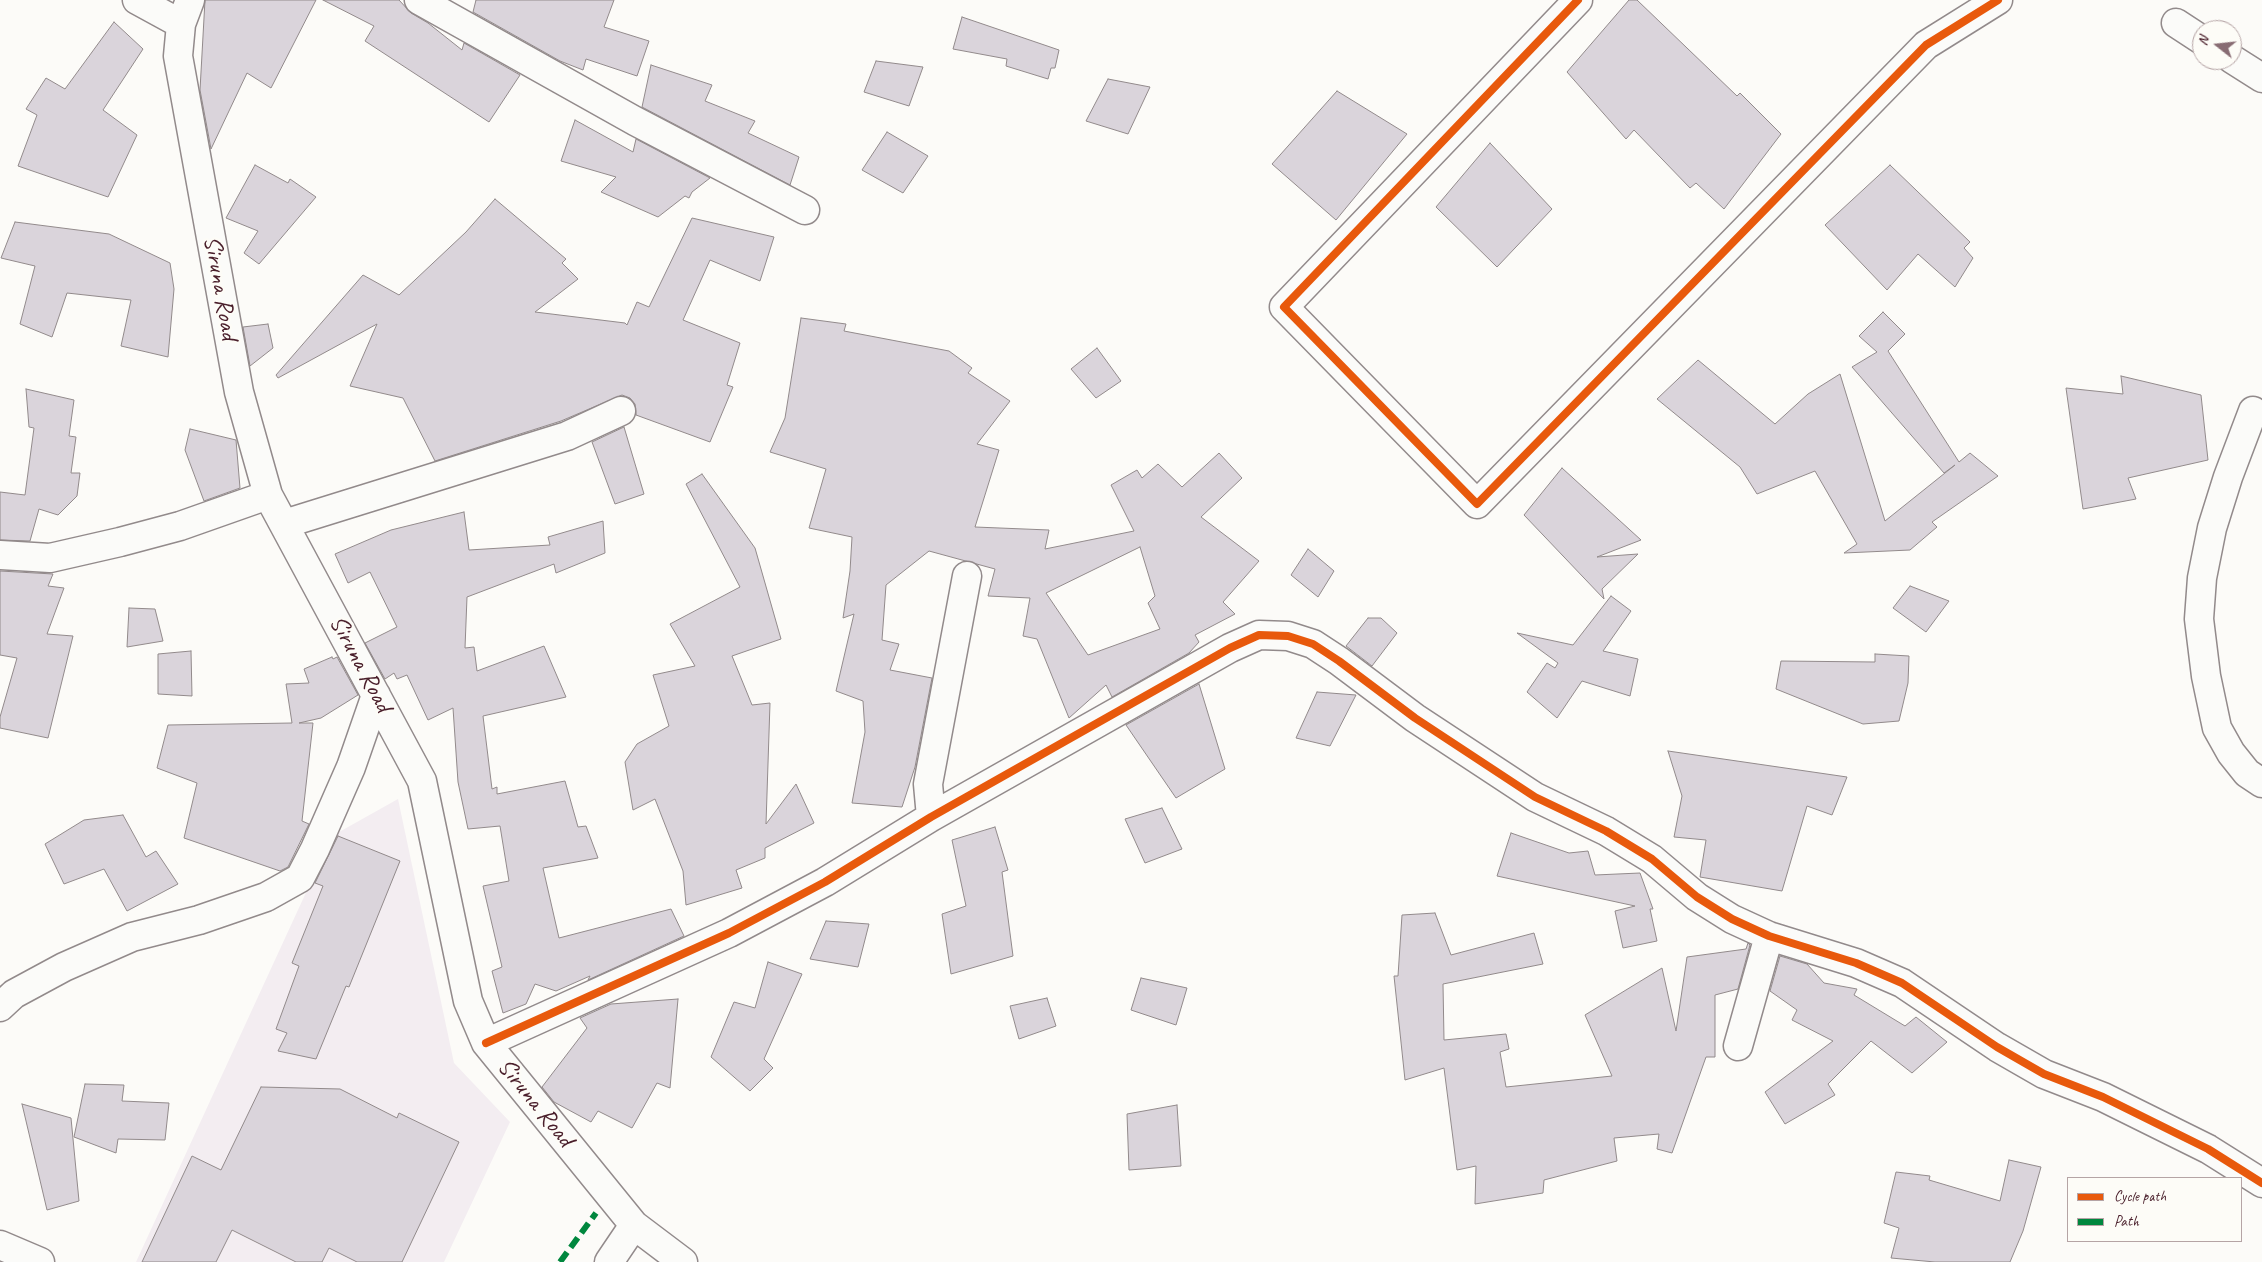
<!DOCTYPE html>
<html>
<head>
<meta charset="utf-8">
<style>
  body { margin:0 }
  #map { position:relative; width:2262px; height:1262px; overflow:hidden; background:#fcfbf8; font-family:Caveat,sans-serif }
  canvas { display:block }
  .legend { position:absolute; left:2067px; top:1177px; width:175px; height:65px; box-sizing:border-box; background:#fdfcf7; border:1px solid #b5a4a5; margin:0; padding:6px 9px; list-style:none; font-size:15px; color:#4a1f2b }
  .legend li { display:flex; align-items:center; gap:10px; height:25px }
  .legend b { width:25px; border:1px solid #b5a4a5 }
  .north { position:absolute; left:2192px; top:20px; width:50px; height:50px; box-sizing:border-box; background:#fdfcf7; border:1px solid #b5a4a5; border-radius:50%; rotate:286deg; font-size:14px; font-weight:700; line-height:20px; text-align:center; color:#4a1f2b }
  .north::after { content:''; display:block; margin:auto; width:18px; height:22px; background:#886c73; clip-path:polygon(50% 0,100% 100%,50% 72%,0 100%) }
</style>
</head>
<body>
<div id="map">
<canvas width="2262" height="1262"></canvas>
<ul class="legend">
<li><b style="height:6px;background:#e8590c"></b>Cycle path</li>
<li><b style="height:6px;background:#00873e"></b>Path</li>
</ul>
<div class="north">N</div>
</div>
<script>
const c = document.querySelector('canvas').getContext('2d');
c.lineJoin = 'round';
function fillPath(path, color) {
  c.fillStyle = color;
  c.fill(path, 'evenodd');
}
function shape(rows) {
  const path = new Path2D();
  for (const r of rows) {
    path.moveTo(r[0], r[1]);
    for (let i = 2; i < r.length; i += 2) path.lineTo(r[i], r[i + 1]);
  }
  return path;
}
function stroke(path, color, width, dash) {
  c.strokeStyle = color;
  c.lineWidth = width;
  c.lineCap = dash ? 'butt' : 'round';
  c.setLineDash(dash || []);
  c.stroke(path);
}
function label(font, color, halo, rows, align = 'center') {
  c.font = font + ' Caveat,sans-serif';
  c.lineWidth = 5;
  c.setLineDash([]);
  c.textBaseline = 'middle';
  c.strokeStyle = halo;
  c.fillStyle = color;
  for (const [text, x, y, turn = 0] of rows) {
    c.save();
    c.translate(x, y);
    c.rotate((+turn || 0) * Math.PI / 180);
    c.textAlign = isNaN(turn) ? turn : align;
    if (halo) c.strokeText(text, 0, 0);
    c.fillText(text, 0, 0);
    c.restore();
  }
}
fillPath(shape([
  [398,799,454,1063,510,1122,444,1262,136,1262,332,836]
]), '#f3edf1');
const building = shape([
  [205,0,316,0,271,88,247,73,211,149,200,90,205,0],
  [323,0,399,0,411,13,428,23,462,50,464,43,520,75,489,122,365,41,374,26,323,0],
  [476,0,614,0,604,27,649,41,637,76,586,59,583,70,560,61,473,12,476,0],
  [1629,0,1637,0,1737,96,1740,93,1781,134,1724,209,1696,183,1690,188,1634,130,1626,139,1567,72,1629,0],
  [962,17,1059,50,1055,68,1051,68,1048,79,1006,66,1007,59,953,49,962,17],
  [114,22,143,49,103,110,137,135,108,197,18,166,37,115,26,109,46,78,65,89,114,22],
  [876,61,923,67,909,106,864,92,876,61],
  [651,65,712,85,705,101,755,121,748,133,799,157,790,185,642,107,651,65],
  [1108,79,1150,87,1128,134,1086,121,1108,79],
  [1337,91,1407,134,1336,220,1272,164,1337,91],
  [575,120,633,152,636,139,710,178,692,192,689,198,685,196,658,217,601,192,616,177,561,161,575,120],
  [887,132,928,156,903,193,862,170,887,132],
  [1490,143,1552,209,1497,267,1436,207,1490,143],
  [255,165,288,183,290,179,316,197,259,264,244,253,258,231,226,218,255,165],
  [1890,165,1970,242,1964,248,1973,258,1955,287,1918,254,1887,290,1825,225,1890,165],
  [495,199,566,259,562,263,578,279,535,312,625,323,627,325,637,302,649,307,692,218,774,237,760,281,710,260,683,320,740,343,727,385,733,387,710,442,636,415,635,404,630,398,622,395,561,421,435,461,403,398,350,386,377,324,278,378,276,375,363,275,399,295,466,232,495,199],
  [15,222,109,234,170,263,174,289,168,357,121,346,131,300,67,293,52,337,20,324,35,266,1,258,15,222],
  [1883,312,1905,334,1888,351,1959,462,1970,453,1998,476,1932,522,1937,527,1910,550,1844,553,1857,544,1815,471,1757,494,1740,467,1657,399,1698,360,1775,424,1808,394,1840,374,1885,521,1955,465,1944,473,1852,367,1877,352,1859,336,1883,312],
  [801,318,846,324,844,331,949,351,972,368,968,373,1010,401,977,444,999,450,975,527,1049,530,1045,549,1134,531,1111,485,1137,470,1142,478,1158,464,1182,487,1219,453,1242,478,1201,517,1259,561,1223,602,1235,614,1195,635,1199,642,1189,653,1112,697,1106,685,1069,718,1037,639,1023,636,1030,598,988,596,995,569,929,551,886,585,882,640,899,644,890,670,932,678,915,767,902,807,852,803,865,732,863,701,836,691,854,614,843,618,850,571,852,537,809,528,826,469,770,452,785,418,801,318],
  [1140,547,1155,596,1148,603,1160,629,1088,655,1046,593,1140,547],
  [268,324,273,348,250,366,243,327,268,324],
  [1097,348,1121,381,1096,398,1071,369,1097,348],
  [2121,376,2201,395,2208,460,2128,478,2136,499,2083,509,2066,388,2123,394,2121,376],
  [26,389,74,400,69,436,76,437,71,473,80,473,77,496,58,515,39,509,30,541,0,540,0,492,25,495,34,428,29,427,26,389],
  [624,427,644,494,615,504,592,442,624,427],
  [190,429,236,440,240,488,204,501,185,450,190,429],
  [1562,468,1641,540,1597,557,1638,554,1602,589,1604,599,1524,515,1562,468],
  [702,474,755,548,781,639,732,656,752,705,770,703,766,824,796,784,814,823,765,848,765,858,736,870,742,888,686,905,683,871,655,799,633,810,625,762,637,744,669,726,653,675,695,666,670,624,740,587,686,484,702,474],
  [464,512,469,550,550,545,548,537,603,521,605,553,556,573,554,564,467,597,465,648,474,647,477,671,544,646,566,697,483,716,492,789,497,787,497,794,565,781,578,827,586,826,598,858,543,868,559,938,671,909,684,936,588,980,590,976,556,991,535,984,526,1004,503,1013,492,971,502,967,483,886,509,881,500,826,468,829,458,782,453,708,428,720,407,675,397,679,394,673,385,679,365,643,397,627,370,572,348,583,335,554,391,530,464,512],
  [1308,549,1334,571,1318,597,1291,575,1308,549],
  [0,571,53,574,48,586,64,588,47,634,73,636,48,738,0,728,0,717,17,658,0,655,0,571],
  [1910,586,1949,601,1926,632,1893,608,1910,586],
  [1611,596,1631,611,1603,651,1638,659,1630,696,1582,681,1557,718,1527,692,1547,663,1555,668,1558,663,1517,633,1573,645,1611,596],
  [129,608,155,609,163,641,127,647,129,608],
  [1368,618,1381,618,1397,633,1372,666,1346,646,1368,618],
  [191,651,192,696,158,694,158,654,191,651],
  [1875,654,1909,656,1908,683,1899,721,1863,724,1776,689,1781,661,1875,662,1875,654],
  [332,657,333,659,337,657,358,695,321,718,299,723,313,723,302,821,309,824,288,867,280,871,184,838,197,783,157,768,168,725,292,723,286,684,309,683,304,669,332,657],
  [1199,684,1225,769,1176,798,1126,725,1199,684],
  [1317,692,1356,695,1330,746,1296,738,1317,692],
  [1668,751,1847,777,1832,815,1807,806,1782,891,1700,877,1706,840,1674,837,1682,796,1668,751],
  [1162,808,1182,849,1145,863,1125,819,1162,808],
  [123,815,146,857,156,851,178,884,127,911,104,869,64,884,45,844,84,820,123,815],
  [995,827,1008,870,1002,872,1013,956,951,974,942,914,966,906,952,840,995,827],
  [1511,833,1569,853,1588,851,1595,875,1640,873,1653,909,1650,909,1657,941,1623,948,1615,911,1635,906,1497,876,1511,833],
  [338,836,400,861,349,987,346,986,316,1059,278,1051,287,1033,276,1029,299,966,292,963,323,886,315,883,338,836],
  [1435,913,1451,955,1534,933,1543,964,1443,984,1444,1040,1506,1034,1509,1049,1500,1052,1506,1087,1612,1076,1585,1015,1662,968,1676,1031,1687,957,1746,949,1748,943,1750,945,1738,989,1715,995,1715,1057,1706,1057,1672,1153,1657,1149,1659,1134,1614,1138,1617,1161,1544,1180,1543,1193,1475,1204,1476,1166,1457,1170,1444,1068,1405,1080,1394,976,1398,976,1402,915,1435,913],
  [826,921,869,924,858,967,810,959,826,921],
  [1780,956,1807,964,1824,983,1857,989,1854,995,1905,1026,1916,1017,1947,1042,1912,1073,1871,1041,1828,1084,1835,1095,1785,1124,1765,1092,1833,1041,1792,1020,1797,1010,1770,991,1780,956],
  [768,962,802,974,764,1059,773,1068,750,1091,711,1057,734,1002,755,1008,768,962],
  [1141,978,1187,988,1176,1025,1131,1010,1141,978],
  [1047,998,1056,1026,1019,1039,1010,1006,1047,998],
  [678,999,670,1088,657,1083,632,1128,598,1111,591,1122,554,1102,542,1087,587,1028,580,1018,611,1004,678,999],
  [85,1084,124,1085,122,1101,169,1103,165,1140,118,1139,116,1153,74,1137,85,1084],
  [261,1087,340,1089,397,1118,399,1113,459,1142,402,1262,357,1262,329,1248,322,1262,296,1262,232,1230,216,1262,142,1262,192,1156,221,1170,261,1087],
  [22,1104,71,1118,79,1201,47,1210,22,1104],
  [1177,1105,1181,1166,1129,1170,1127,1114,1177,1105],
  [2009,1160,2041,1167,2023,1231,2010,1262,1935,1262,1891,1258,1899,1228,1884,1223,1896,1172,1930,1176,1929,1180,2000,1201,2009,1160]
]);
fillPath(building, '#dad4db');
stroke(building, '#928a8b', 1);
const minor = shape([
  [137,0,181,24],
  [190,0,181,24,178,56,239,392,268,495,422,781,468,1001,486,1043,634,1225,683,1262],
  [419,0,635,121,805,210],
  [1578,0,1284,307,1477,504,1926,45,1998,0],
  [2176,23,2202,40],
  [2232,59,2262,78],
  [2253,411,2228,477,2212,528,2202,578,2199,619,2206,676,2217,728,2231,753,2247,773,2262,783],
  [284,524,567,436,621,411],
  [0,555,50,558,120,542,180,526,268,495],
  [931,817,928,784,967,576],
  [0,1007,14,994,64,967,132,937,199,920,266,897,300,878,315,849,351,767,376,695],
  [486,1043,729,933,825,882,931,817,1230,648,1259,635,1288,636,1313,644,1339,661,1415,718,1535,797,1606,831,1652,859,1697,897,1732,919,1769,936,1856,963,1902,983,1997,1047,2044,1074,2103,1097,2208,1149,2262,1183],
  [1738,1046,1769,936],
  [0,1245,40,1262],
  [609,1262,634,1225]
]);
stroke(minor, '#928a8b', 31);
stroke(minor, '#fbfbf9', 28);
stroke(shape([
  [560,1262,596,1213]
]), '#00873e', 6, [12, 6]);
stroke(shape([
  [1578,0,1284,307,1477,504,1926,45,1998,0],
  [486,1043,729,933,825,882,931,817,1230,648,1259,635,1288,636,1313,644,1339,661,1415,718,1535,797,1606,831,1652,859,1697,897,1732,919,1769,936,1856,963,1902,983,1997,1047,2044,1074,2103,1097,2208,1149,2262,1183]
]), '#e8590c', 8);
label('25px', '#4a1f2b', '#fdfcf7', [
  ["Siruna Road",220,288,80],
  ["Siruna Road",360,664,62],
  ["Siruna Road",535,1103,51]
]);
</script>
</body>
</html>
